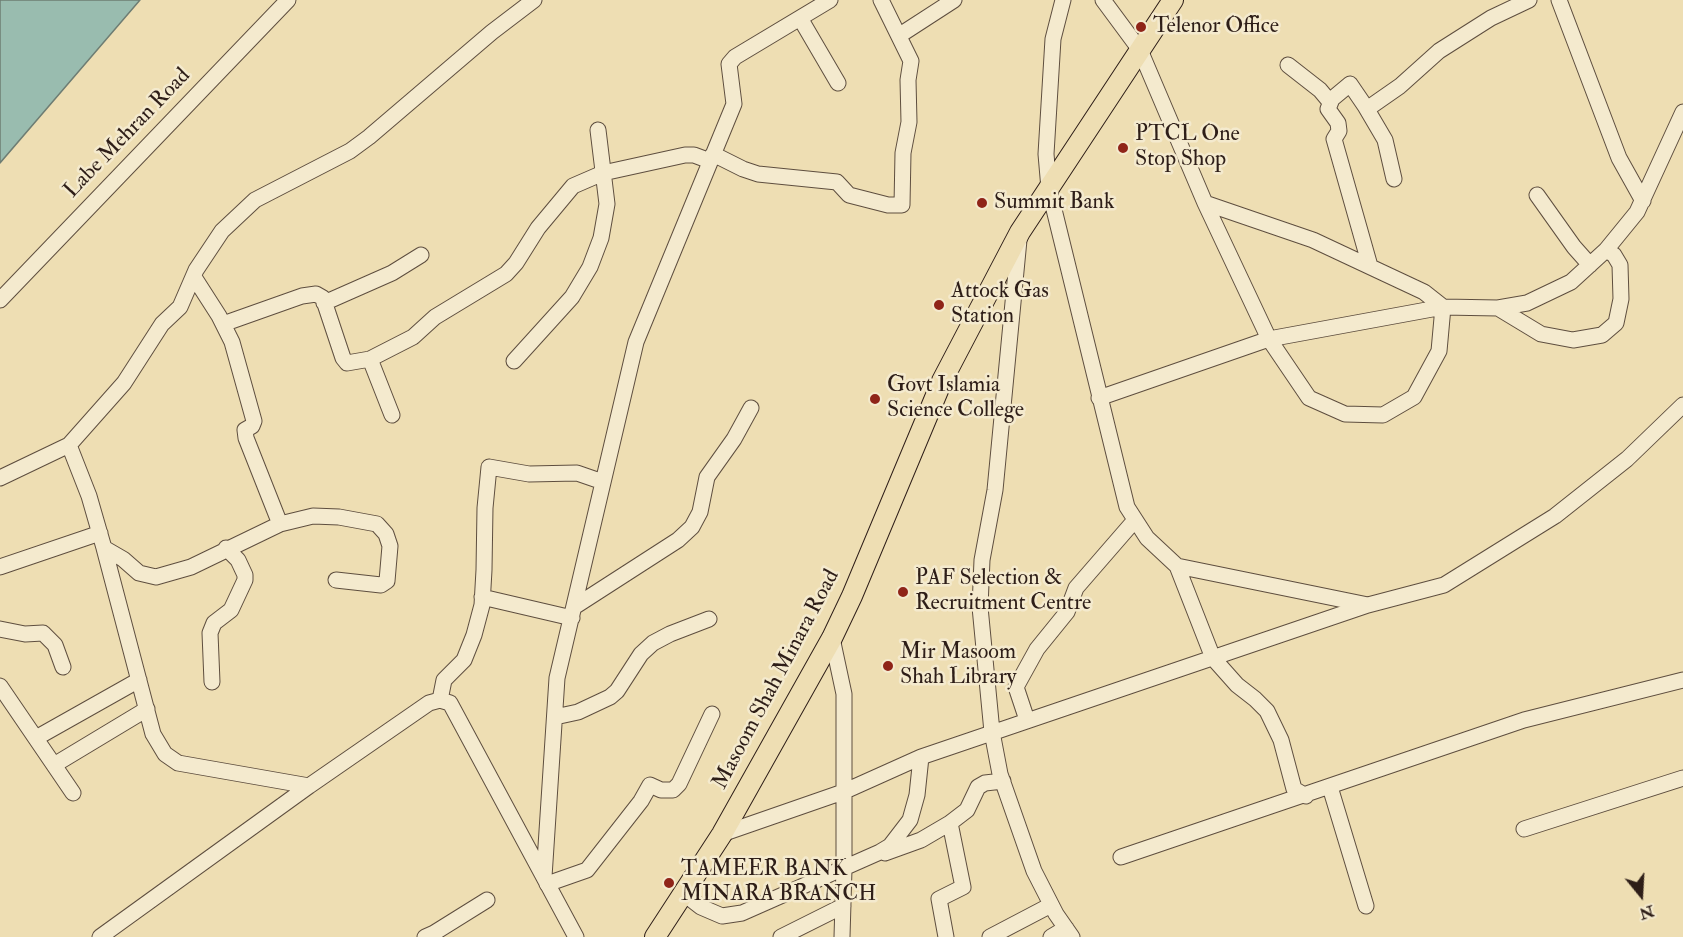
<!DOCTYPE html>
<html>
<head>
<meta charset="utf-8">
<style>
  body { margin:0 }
  #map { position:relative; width:1683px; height:937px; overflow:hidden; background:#eedeb3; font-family:"IM FELL Double Pica",serif }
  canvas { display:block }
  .north { position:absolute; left:1611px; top:865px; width:60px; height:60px; -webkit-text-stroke:4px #f4eace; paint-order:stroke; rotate:162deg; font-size:16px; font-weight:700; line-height:24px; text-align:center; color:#2e1e18 }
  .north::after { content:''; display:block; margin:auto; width:21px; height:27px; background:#2e1e18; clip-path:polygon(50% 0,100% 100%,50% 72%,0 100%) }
</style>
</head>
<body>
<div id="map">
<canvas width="1683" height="937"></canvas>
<div class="north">N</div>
</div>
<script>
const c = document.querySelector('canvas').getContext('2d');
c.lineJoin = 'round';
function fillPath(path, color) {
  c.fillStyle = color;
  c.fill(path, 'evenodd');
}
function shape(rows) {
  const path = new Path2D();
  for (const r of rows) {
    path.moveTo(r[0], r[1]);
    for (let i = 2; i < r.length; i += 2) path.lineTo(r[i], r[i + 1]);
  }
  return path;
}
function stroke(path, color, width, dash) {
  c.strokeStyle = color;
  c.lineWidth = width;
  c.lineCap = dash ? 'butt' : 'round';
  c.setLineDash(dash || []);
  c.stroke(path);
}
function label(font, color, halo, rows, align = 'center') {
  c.font = font + ' "IM FELL Double Pica",serif';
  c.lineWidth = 5;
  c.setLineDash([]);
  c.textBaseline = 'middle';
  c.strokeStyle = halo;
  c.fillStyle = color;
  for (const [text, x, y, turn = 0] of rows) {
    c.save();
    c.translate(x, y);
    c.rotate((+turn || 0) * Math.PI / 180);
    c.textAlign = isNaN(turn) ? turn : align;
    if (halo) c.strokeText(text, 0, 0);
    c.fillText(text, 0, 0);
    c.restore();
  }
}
const water = shape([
  [0,0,140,0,0,163,0,0]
]);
fillPath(water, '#99bcaf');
stroke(water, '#6e7d73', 1.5);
const minor = shape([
  [1063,0,1053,39,1046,154,1049,189,1127,507,1147,538,1177,566,1368,605,1444,585,1555,516,1627,459,1683,405],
  [1103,0,1140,50,1205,203,1269,339,1309,398,1345,414,1383,415,1414,397,1439,351,1443,307,1424,292,1313,240,1205,203],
  [1559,0,1619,158,1643,201],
  [800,18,838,83],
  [900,35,954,0],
  [1288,65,1320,90,1330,102],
  [1367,109,1400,86,1439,51,1491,18,1529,0],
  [713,154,743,169,758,174,837,182,849,195,888,205,902,205,903,153,909,122,908,80,911,61,881,0],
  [1537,195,1574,247,1590,265],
  [1019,240,995,490,982,560,980,607,992,732,1000,774,1034,871,1056,914,1072,937],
  [1370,266,1334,139,1339,131,1338,123,1328,109,1332,99,1350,84,1365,106,1385,140,1394,179],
  [194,277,219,316,232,342,254,421,252,426,245,430,246,438,280,524],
  [0,300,288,0],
  [324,303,392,273,421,255],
  [1498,308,1527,303,1571,282,1606,250,1637,212,1683,112],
  [223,324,302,296,316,294,323,298,343,358,347,363,370,359],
  [514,361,572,297,590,267,601,238,607,204,598,130],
  [1099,398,1269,339,1443,307,1498,308,1541,334,1573,340,1602,335,1616,323,1621,299,1620,265,1614,255,1606,250],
  [392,415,370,359,413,337,435,317,506,274,516,263,538,228,573,186,603,173,685,155,694,155,710,161],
  [69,445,89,496,104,548,153,734,165,754,178,763,309,786,429,703,440,700,450,703,576,937],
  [0,478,69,445,124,383,162,324,180,307,196,270,222,231,255,200,350,151,369,137,492,32,534,0],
  [104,548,123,559,139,573,156,577,191,567,280,524,313,516,339,517,377,524,386,534,390,546,387,581,381,585,336,580],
  [1177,566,1213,658,1237,685,1255,699,1267,711,1281,740,1294,789,1306,796],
  [0,567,100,533],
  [482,597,572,618],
  [574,607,678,540,692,527,700,512,707,477,734,439,751,408],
  [0,629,25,634,43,633,55,645,63,667],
  [832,638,844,694,844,869,842,937],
  [212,682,210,633,214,623,231,610,245,580,245,575,238,560,226,548],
  [0,686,73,793],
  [440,700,444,680,464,660,474,635,482,605,484,570,485,508,489,467,529,474,577,473,603,482],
  [555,717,578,712,610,697,617,691,641,654,653,643,670,634,709,619],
  [1027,720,1016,687,1037,649,1067,612,1076,588,1135,520],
  [36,738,139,680],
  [54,765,147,709],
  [1330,787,1366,906],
  [1524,829,1683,778],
  [722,834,843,792,921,757,1368,605],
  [885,853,921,840,950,823],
  [1121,857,1524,720,1683,680],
  [544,877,557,678,636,342,734,104,729,64,735,57,830,0],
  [547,884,587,870,641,801,650,785,661,790,673,790,679,784,712,714],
  [683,893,701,907,722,916,742,913,880,852,890,846,910,820,917,795,921,757],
  [100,937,309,786],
  [425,937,434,933,487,900],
  [781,937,843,906],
  [946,937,939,899,963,887,950,823,967,810,978,787,985,783,1003,781],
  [990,937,1051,905],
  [1051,937,1066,928]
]);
const major = shape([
  [655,937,722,834,832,638,852,596,942,381,1020,232,1173,0]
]);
stroke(minor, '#5e4e3f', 17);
stroke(major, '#2e1e18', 22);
stroke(minor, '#f4eace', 15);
stroke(major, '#eedeb3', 20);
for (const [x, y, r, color] of [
  [1141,27,6,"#8f2418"],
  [1123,148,6,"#8f2418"],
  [982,203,6,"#8f2418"],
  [939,305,6,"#8f2418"],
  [875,399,6,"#8f2418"],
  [903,592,6,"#8f2418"],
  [888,666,6,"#8f2418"],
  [669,883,6,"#8f2418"]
]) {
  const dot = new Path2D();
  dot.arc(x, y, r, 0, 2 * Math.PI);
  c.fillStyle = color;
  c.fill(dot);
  stroke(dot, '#f4eace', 2);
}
label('22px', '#2e1e18', '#f4eace', [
  ["Telenor Office",1153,27],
  ["PTCL One",1135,135],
  ["Stop Shop",1135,160],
  ["Summit Bank",994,203],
  ["Attock Gas",951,292],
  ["Station",951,317],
  ["Govt Islamia",887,386],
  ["Science College",887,411],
  ["PAF Selection &",915,579],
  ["Recruitment Centre",915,604],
  ["Mir Masoom",900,653],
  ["Shah Library",900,678],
  ["TAMEER BANK",681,870],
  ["MINARA BRANCH",681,895]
], 'left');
label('22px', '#2e1e18', '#f4eace', [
  ["Labe Mehran Road",128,134,-46],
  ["Masoom Shah Minara Road",777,680,-62]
]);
</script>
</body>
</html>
